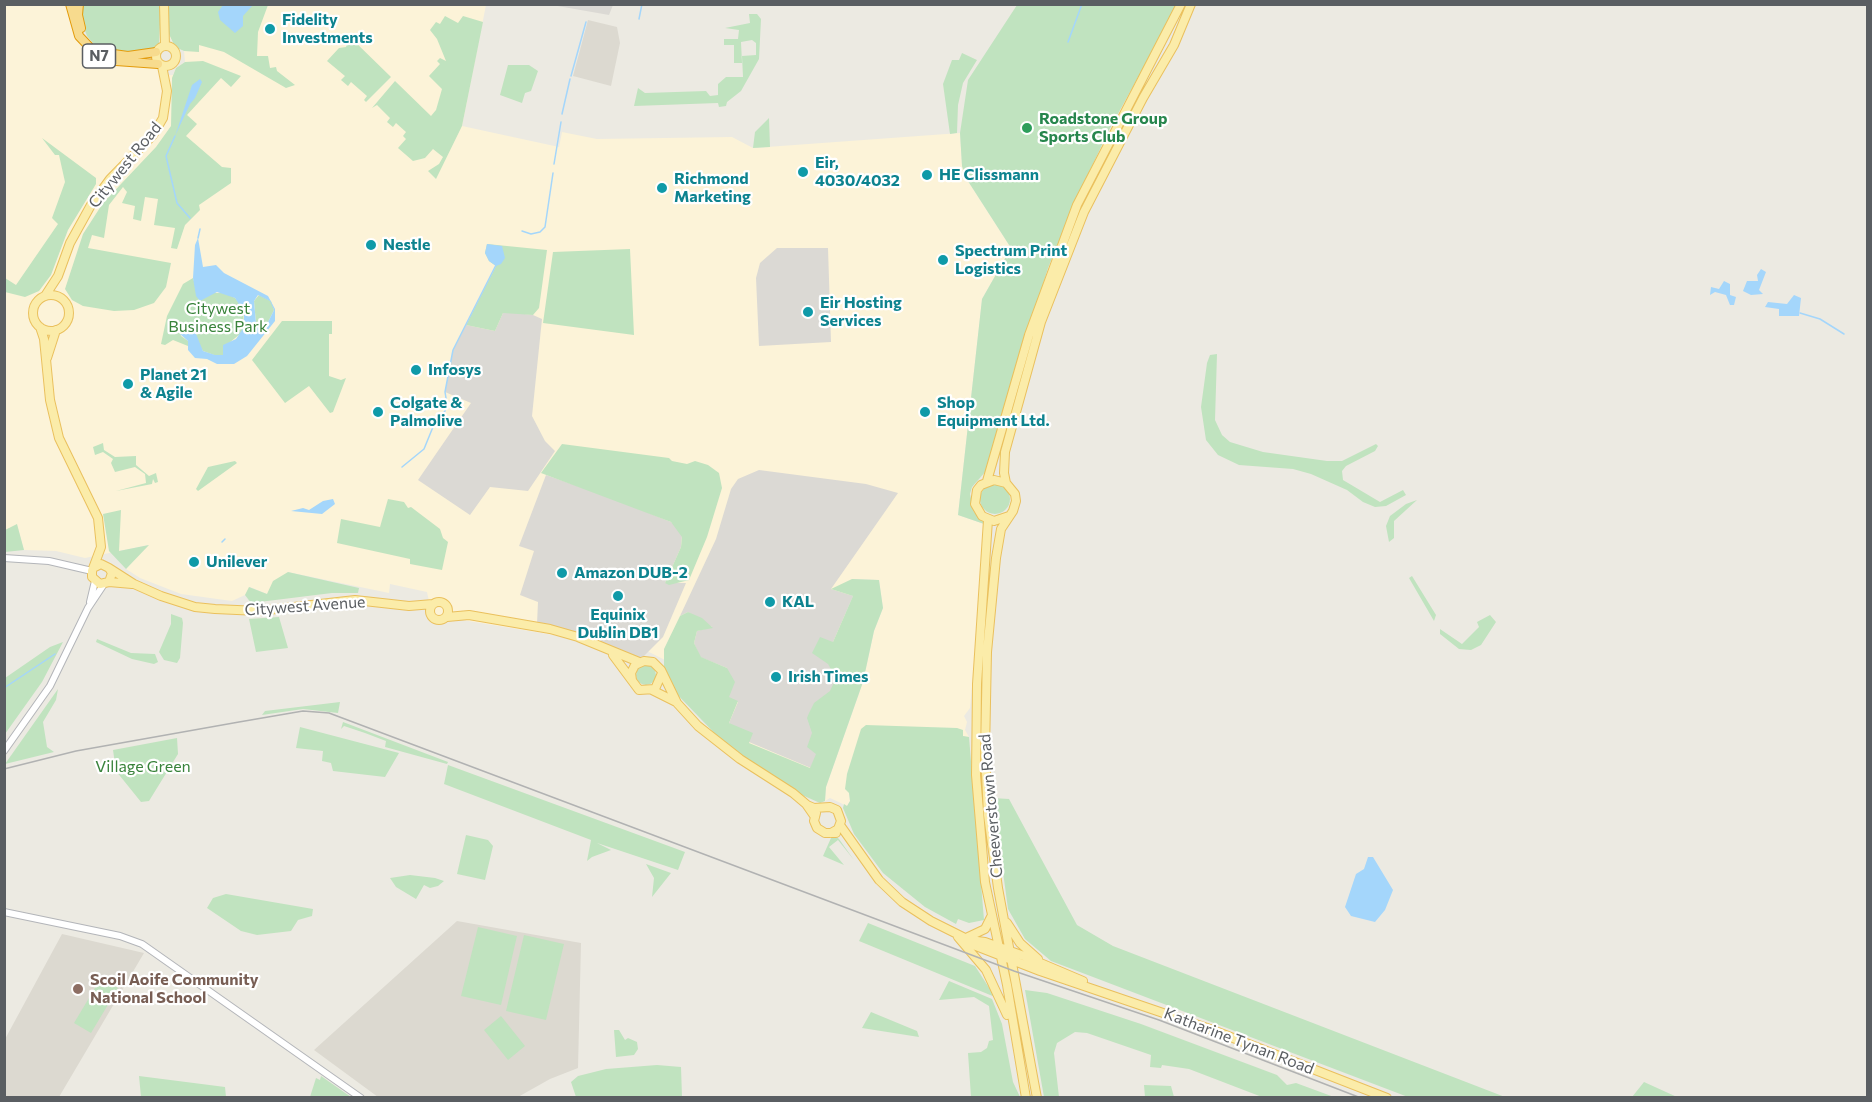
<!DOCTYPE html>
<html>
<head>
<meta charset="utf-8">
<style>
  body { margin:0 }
  #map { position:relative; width:1872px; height:1102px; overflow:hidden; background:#eceae2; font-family:Commissioner,sans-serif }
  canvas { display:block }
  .frame { position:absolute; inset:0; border:6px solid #5a5e62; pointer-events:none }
</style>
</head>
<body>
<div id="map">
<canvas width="1872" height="1102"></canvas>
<div class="frame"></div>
</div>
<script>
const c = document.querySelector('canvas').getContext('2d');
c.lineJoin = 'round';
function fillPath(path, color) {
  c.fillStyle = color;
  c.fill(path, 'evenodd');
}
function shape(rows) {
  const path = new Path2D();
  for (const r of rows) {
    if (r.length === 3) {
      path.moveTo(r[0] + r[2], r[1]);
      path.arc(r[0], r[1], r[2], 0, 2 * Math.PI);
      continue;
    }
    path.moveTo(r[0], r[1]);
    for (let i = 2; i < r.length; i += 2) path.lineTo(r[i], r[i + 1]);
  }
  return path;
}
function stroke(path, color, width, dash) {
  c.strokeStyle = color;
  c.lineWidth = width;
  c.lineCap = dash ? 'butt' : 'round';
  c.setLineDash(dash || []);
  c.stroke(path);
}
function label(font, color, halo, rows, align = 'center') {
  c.font = font + ' Commissioner,sans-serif';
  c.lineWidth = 4.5;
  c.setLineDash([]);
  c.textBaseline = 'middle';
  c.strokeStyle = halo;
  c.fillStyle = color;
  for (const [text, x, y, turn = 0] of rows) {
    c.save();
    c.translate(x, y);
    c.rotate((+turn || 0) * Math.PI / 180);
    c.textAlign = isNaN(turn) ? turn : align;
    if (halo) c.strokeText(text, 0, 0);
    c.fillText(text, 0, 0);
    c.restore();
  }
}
fillPath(shape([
  [5,5,67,5,76,40,94,58,111,65,130,67,138,64,157,68,160,76,173,75,176,68,185,62,184,51,175,47,170,38,167,5,486,5,462,126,559,147,562,132,597,139,732,137,753,148,960,133,962,166,966,178,1011,248,982,299,958,515,987,525,970,708,964,716,967,722,965,730,969,737,963,736,957,728,863,727,847,774,850,801,847,806,830,798,825,801,826,787,863,682,874,631,883,608,879,580,853,579,811,768,801,795,720,731,669,662,645,650,432,615,427,592,390,584,389,593,288,572,267,594,250,587,245,595,232,601,181,594,140,578,126,569,148,545,85,558,56,551,24,550,17,525,5,530]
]), '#fcf3d8');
fillPath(shape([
  [552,5,613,5,609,15],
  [777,248,828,248,831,342,759,346,756,278,760,263],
  [507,312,533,315,542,319,532,416,545,441,555,451,528,491,490,487,470,515,418,480,471,403,445,392,453,350,466,325,495,331,503,313],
  [759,470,866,484,898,493,831,589,853,596,833,642,813,653,833,661,839,670,819,750,811,768,749,742,729,723,738,702,729,698,727,668,700,657,694,643,697,631,712,627,688,612,680,616,716,539,731,489,738,479],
  [546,475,614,499,671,522,679,529,682,536,681,547,665,583,686,583,663,637,643,657,630,659,537,624,538,602,520,595,534,551,519,546]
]), '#dbd9d4');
fillPath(shape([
  [588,20,617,27,620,43,611,86,573,76],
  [457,921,581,943,578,1068,550,1079,518,1097,378,1097,314,1050],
  [62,934,144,953,59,1097,5,1097,4,1041]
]), '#dcd9d0');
fillPath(shape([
  [81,4,161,5,159,43,154,49,109,54,97,48,87,36,81,20],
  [167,5,268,5,258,32,257,56,268,56,270,68,276,67,277,71,295,85,286,88,224,52,199,45,199,52,184,51,175,47,169,34],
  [1017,5,1178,5,1109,130,1072,209,1048,268,986,471,972,487,970,494,974,512,987,525,958,515,982,299,1011,248,966,178,962,166,960,133,968,80],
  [749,14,757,14,761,19,759,59,741,91,727,102,726,106,719,107,718,103,634,106,638,88,645,93,706,91,710,96,718,95,718,84,726,77,743,77,742,56,756,55,756,43,752,40,741,42,742,63,734,63,734,45,724,45,724,39,738,39,739,30,725,28,750,23],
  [445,16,458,23,463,16,483,22,462,126,436,179,428,171,439,164,443,157,433,149,425,158,413,161,398,148,406,139,403,136,406,132,396,123,393,127,387,122,390,118,377,105,372,108,395,81,431,116,436,110,442,89,429,76,440,64,437,61,440,58,446,61,437,39,430,30,436,22,440,24],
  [350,37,391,77,366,102,364,100,367,96,351,82,348,86,341,80,345,76,327,61,339,48,346,47],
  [962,53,977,60,963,83,958,105,957,133,950,134,943,84,952,60,959,60],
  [203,61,241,76,231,87,221,78,187,115,197,124,186,136,222,167,231,168,231,183,199,205,200,210,185,225,177,249,171,248,175,228,154,225,158,199,145,197,141,221,133,219,135,206,122,203,127,192,123,187,109,205,104,238,92,235,88,248,171,263,166,287,154,303,134,310,114,311,83,306,72,300,65,289,83,234,103,203,156,147,171,126,172,78,176,68,185,62],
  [508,65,529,65,538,71,531,91,525,93,522,103,500,95],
  [769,118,770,147,753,148,755,132],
  [42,138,96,178,96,184,68,230,51,275,39,291,25,297,5,292,5,278,16,285,58,224,52,218,65,182,59,155,55,155],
  [487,244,547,250,539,308,533,315,503,313,495,331,466,325,496,266,489,261,485,253],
  [630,249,634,335,543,323,553,252],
  [193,278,200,300,212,293,225,293,235,298,243,308,244,327,240,334,229,343,224,355,214,355,203,351,187,325,179,328,181,336,188,341,188,346,173,340,165,345,161,344,167,316,183,284],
  [259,295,271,301,274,310,267,324,261,325,256,323,254,301],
  [282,321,332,321,332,334,329,334,329,376,341,380,346,378,333,412,330,413,309,386,285,403,252,360],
  [1217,354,1215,420,1222,435,1230,442,1263,452,1327,461,1342,461,1376,444,1378,446,1375,451,1346,466,1342,471,1343,480,1380,502,1403,490,1406,495,1386,506,1375,507,1363,502,1347,490,1311,474,1293,469,1239,465,1218,455,1206,440,1201,407,1207,363,1210,355],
  [103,443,104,450,115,457,136,456,136,465,149,476,156,473,158,482,155,483,153,479,152,484,116,491,146,483,145,474,135,467,115,472,111,463,113,459,103,452,95,455,93,447],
  [562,444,669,458,672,461,687,464,695,461,708,465,719,473,722,488,707,537,689,580,669,585,665,583,681,547,682,537,671,522,541,473],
  [235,461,237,463,198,491,196,489,208,467],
  [995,499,15],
  [388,499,404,502,408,508,411,507,440,529,443,538,448,542,442,570,410,564,410,559,337,543,341,519,380,527],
  [1417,500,1394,521,1394,538,1389,542,1386,526,1390,516,1406,504],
  [121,510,119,551,149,545,126,569,109,551,103,514],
  [17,524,24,550,5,552,5,530],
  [288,572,359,588,358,593,332,593,251,603,245,595,249,587,267,594,273,581],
  [1412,576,1436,615,1434,621,1409,578],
  [852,579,879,580,883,608,874,631,863,682,826,787,825,801,820,803,802,795,724,743,672,689,664,667,664,649,680,616,688,612,702,618,713,628,697,631,694,643,701,657,727,668,735,682,729,697,738,701,729,723,753,733,749,743,810,768,816,754,807,747,812,733,807,718,809,713,814,703,830,691,836,678,828,664,812,653,820,637,833,642,853,596,831,589],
  [171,614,182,618,183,623,180,658,177,663,164,660,159,652,171,624],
  [1490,615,1496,622,1481,645,1471,650,1459,649,1440,634,1440,629,1462,644,1479,627,1477,622],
  [279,617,288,648,256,652,249,619],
  [97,639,131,653,155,654,158,662,154,664,132,659,96,642],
  [63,642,42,682,5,734,5,678,50,647],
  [646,675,10],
  [58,689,56,700,43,722,47,747,54,752,5,764],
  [340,702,338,713,303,709,262,715,265,711],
  [343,722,448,762,447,764,385,747,386,741,365,733,344,726,341,729],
  [866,725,957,728,963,730,963,736,969,737,984,920,969,923,958,919,956,924,925,907,883,873,854,834,843,808,844,804,847,806,850,801,849,793,845,789,847,774,861,729],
  [300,727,399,753,385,777,333,771,331,763,322,761,323,751,296,748],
  [177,738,178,754,149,801,141,802,116,771,113,750],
  [448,765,685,852,678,870,597,843,611,850,592,857,587,861,591,840,444,784],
  [993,798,1009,799,1077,925,1113,946,1505,1097,1408,1097,1051,961,1025,939,1008,909],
  [466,835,488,840,493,846,485,880,457,874],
  [837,837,839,839,854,860,838,840,829,847,844,865,823,856,831,838],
  [646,864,671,873,652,897,654,878],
  [410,875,435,878,444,881,438,886,430,888,424,885,416,899,396,887,390,878],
  [226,894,313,909,312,916,298,920,291,931,257,935,241,931,207,908,213,898],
  [868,923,975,966,995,997,859,941],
  [478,927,517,936,501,1005,461,996],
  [524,935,564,944,546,1020,506,1011],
  [101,978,118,988,91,1033,74,1023],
  [949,981,992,999,1002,1024,1013,1082,1020,1097,971,1097,968,1053,981,1052,987,1048,989,1041,993,1040,989,1006,974,997,939,1000],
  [1025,990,1047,993,1141,1024,1277,1075,1287,1085,1296,1083,1334,1097,1262,1097,1189,1069,1162,1065,1161,1068,1150,1067,1151,1055,1087,1033,1075,1032,1057,1043,1054,1053,1059,1097,1044,1097],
  [871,1012,917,1031,919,1037,862,1028],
  [501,1016,525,1046,508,1060,484,1030],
  [614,1030,619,1030,625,1040,628,1038,637,1042,638,1049,634,1055,616,1057],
  [657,1065,681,1067,682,1097,576,1097,571,1082,578,1076,606,1069],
  [139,1076,225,1087,226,1097,141,1097],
  [321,1076,351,1097,310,1097,316,1078,320,1080],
  [1644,1082,1677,1097,1632,1097],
  [1144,1085,1171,1086,1174,1097,1145,1097]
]), '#c0e3bf');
fillPath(shape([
  [223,5,253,5,243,16,243,26,235,33,220,20,218,12],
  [200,79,202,82,195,98,190,104,175,136,192,85],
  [198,238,203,267,216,265,224,273,268,296,275,309,275,321,247,356,234,364,217,364,207,359,195,358,188,350,188,341,180,334,181,328,177,330,174,325,180,323,194,329,203,351,215,355,223,355,223,345,236,339,244,327,244,312,235,298,217,292,200,301,196,296,193,278,195,245],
  [258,295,270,301,274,310,267,324,261,325,256,323,254,301],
  [487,244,502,246,505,258,501,264,496,266,489,261,485,253],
  [1761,269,1766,272,1759,290,1763,294,1751,295,1743,291,1747,281,1758,281,1757,275],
  [1724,281,1730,284,1730,295,1736,297,1734,305,1730,305,1726,295,1715,292,1710,295,1711,287,1719,289],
  [1794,295,1801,298,1799,316,1779,316,1779,309,1765,307,1768,302,1787,304],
  [333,499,335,504,322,514,291,511,303,508,309,510,323,501],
  [1368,857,1373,857,1393,890,1385,910,1375,922,1351,916,1345,907,1356,874,1364,869]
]), '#a4d6fb');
stroke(shape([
  [639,19,642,4],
  [1068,42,1082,4],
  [571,76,586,22],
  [562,114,570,79],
  [175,136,166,156,177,203,190,218],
  [554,164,561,122],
  [522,231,531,234,540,232,545,227,553,173],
  [198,238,200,229],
  [1800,313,1820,319,1844,334],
  [402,467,424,449,435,422,445,411,447,404,445,392,453,350,496,265],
  [222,542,225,539],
  [4,688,55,654]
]), '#a4d6fb', 1.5);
const minor = shape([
  [4,558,49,561,92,571],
  [90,602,95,581],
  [4,751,50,686,88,608,104,584],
  [4,912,120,936,142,944,361,1098]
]);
const major = shape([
  [164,4,165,46],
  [166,56,10],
  [51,313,18],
  [45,296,58,276,70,243,91,205,110,179,153,135,163,118,167,91,162,66],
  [40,327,44,339,50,400,59,438,98,518,101,547,92,571,92,577,100,584,109,582,112,573,109,568,101,564,95,567],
  [47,358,56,330],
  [987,481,1029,335,1077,205,1181,4],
  [1006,483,1004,473,1005,452,1041,322,1084,212,1143,98,1174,45,1191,4],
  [1009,516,994,521,982,516,975,504,977,490,981,485,994,480,1006,483,1015,494,1016,501,1013,511,1001,529,996,558,987,652,985,752,988,815,998,888,1037,1098],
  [988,520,977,684,976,775,985,882,1007,985,1026,1098],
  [109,568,134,584,161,596,195,607,215,609,259,611,355,600,409,606,433,604],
  [109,582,132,584],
  [439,611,9],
  [447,617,469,615,550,629,578,637,639,662],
  [613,655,639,690,655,689,662,673],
  [632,680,631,673,635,665,644,661,653,662,661,670,677,703,698,726,740,759,793,793,806,804,815,817],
  [652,690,676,702],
  [807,805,814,808,830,807,837,810,841,821,838,829,831,833],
  [816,813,814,821,817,828,825,833,836,833],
  [840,825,879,880,902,902,931,921,969,940,985,942,1024,956,1083,981],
  [1007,923,1020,943,1038,959],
  [958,937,986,970,1007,1015],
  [968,937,985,929,991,917],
  [969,940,976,946,1040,971,1210,1029,1387,1098]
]);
const highway = shape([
  [70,4,79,36,97,55,116,61,158,64],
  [79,4,78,15,81,28],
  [106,53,128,56,156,52]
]);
stroke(minor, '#b3b5b9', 8);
stroke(major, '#eac05d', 10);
stroke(highway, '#e39b0b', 10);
stroke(minor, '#fff', 6);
stroke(major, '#fbeca9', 8);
stroke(highway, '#f7db8e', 8);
stroke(shape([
  [4,769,76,751,239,722,303,711,329,713,1014,971,1159,1020,1361,1098]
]), '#b1b2b2', 1.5);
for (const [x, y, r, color] of [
  [270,29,6,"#0f9aa8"],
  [1027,128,6,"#2e9e5b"],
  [803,172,6,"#0f9aa8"],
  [927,175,6,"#0f9aa8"],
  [662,188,6,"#0f9aa8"],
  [371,245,6,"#0f9aa8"],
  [943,260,6,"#0f9aa8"],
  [808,312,6,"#0f9aa8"],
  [416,370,6,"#0f9aa8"],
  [128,384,6,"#0f9aa8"],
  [378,412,6,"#0f9aa8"],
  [925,412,6,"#0f9aa8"],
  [194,562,6,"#0f9aa8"],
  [562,573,6,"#0f9aa8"],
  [618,596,6,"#0f9aa8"],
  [770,602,6,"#0f9aa8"],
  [776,677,6,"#0f9aa8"],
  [78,989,6,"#8d6e63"]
]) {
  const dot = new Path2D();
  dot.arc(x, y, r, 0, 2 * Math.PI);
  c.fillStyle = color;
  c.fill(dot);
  stroke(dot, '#fff', 2);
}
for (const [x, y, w] of [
  [99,56,33]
]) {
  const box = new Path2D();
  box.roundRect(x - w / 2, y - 12, w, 24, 4.5);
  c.fillStyle = '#fff';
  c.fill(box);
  stroke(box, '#5a5e62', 1.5);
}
label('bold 15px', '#5a5e62', null, [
  ["N7",99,56]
]);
label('bold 16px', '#0d838f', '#fff', [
  ["Fidelity",282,20],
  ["Investments",282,38],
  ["Eir,",815,163],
  ["4030/4032",815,181],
  ["HE Clissmann",939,175],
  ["Richmond",674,179],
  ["Marketing",674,197],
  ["Nestle",383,245],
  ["Spectrum Print",955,251],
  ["Logistics",955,269],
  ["Eir Hosting",820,303],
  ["Services",820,321],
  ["Infosys",428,370],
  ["Planet 21",140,375],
  ["& Agile",140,393],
  ["Colgate &",390,403],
  ["Palmolive",390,421],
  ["Shop",937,403],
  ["Equipment Ltd.",937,421],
  ["Unilever",206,562],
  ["Amazon DUB-2",574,573],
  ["KAL",782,602],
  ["Equinix",618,615,"center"],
  ["Dublin DB1",618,633,"center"],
  ["Irish Times",788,677]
], 'left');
label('bold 16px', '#27864d', '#fff', [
  ["Roadstone Group",1039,119],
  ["Sports Club",1039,137]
], 'left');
label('16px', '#5a5e62', '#fff', [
  ["Citywest Road",125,165,-51],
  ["Citywest Avenue",305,606,-4],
  ["Cheeverstown Road",991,806,-95],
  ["Katharine Tynan Road",1239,1041,21]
]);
label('16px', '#39833b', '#fff', [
  ["Citywest",218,309],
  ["Business Park",218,327],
  ["Village Green",143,767]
]);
label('bold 16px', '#785e54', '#fff', [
  ["Scoil Aoife Community",90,980],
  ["National School",90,998]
], 'left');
</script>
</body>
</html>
